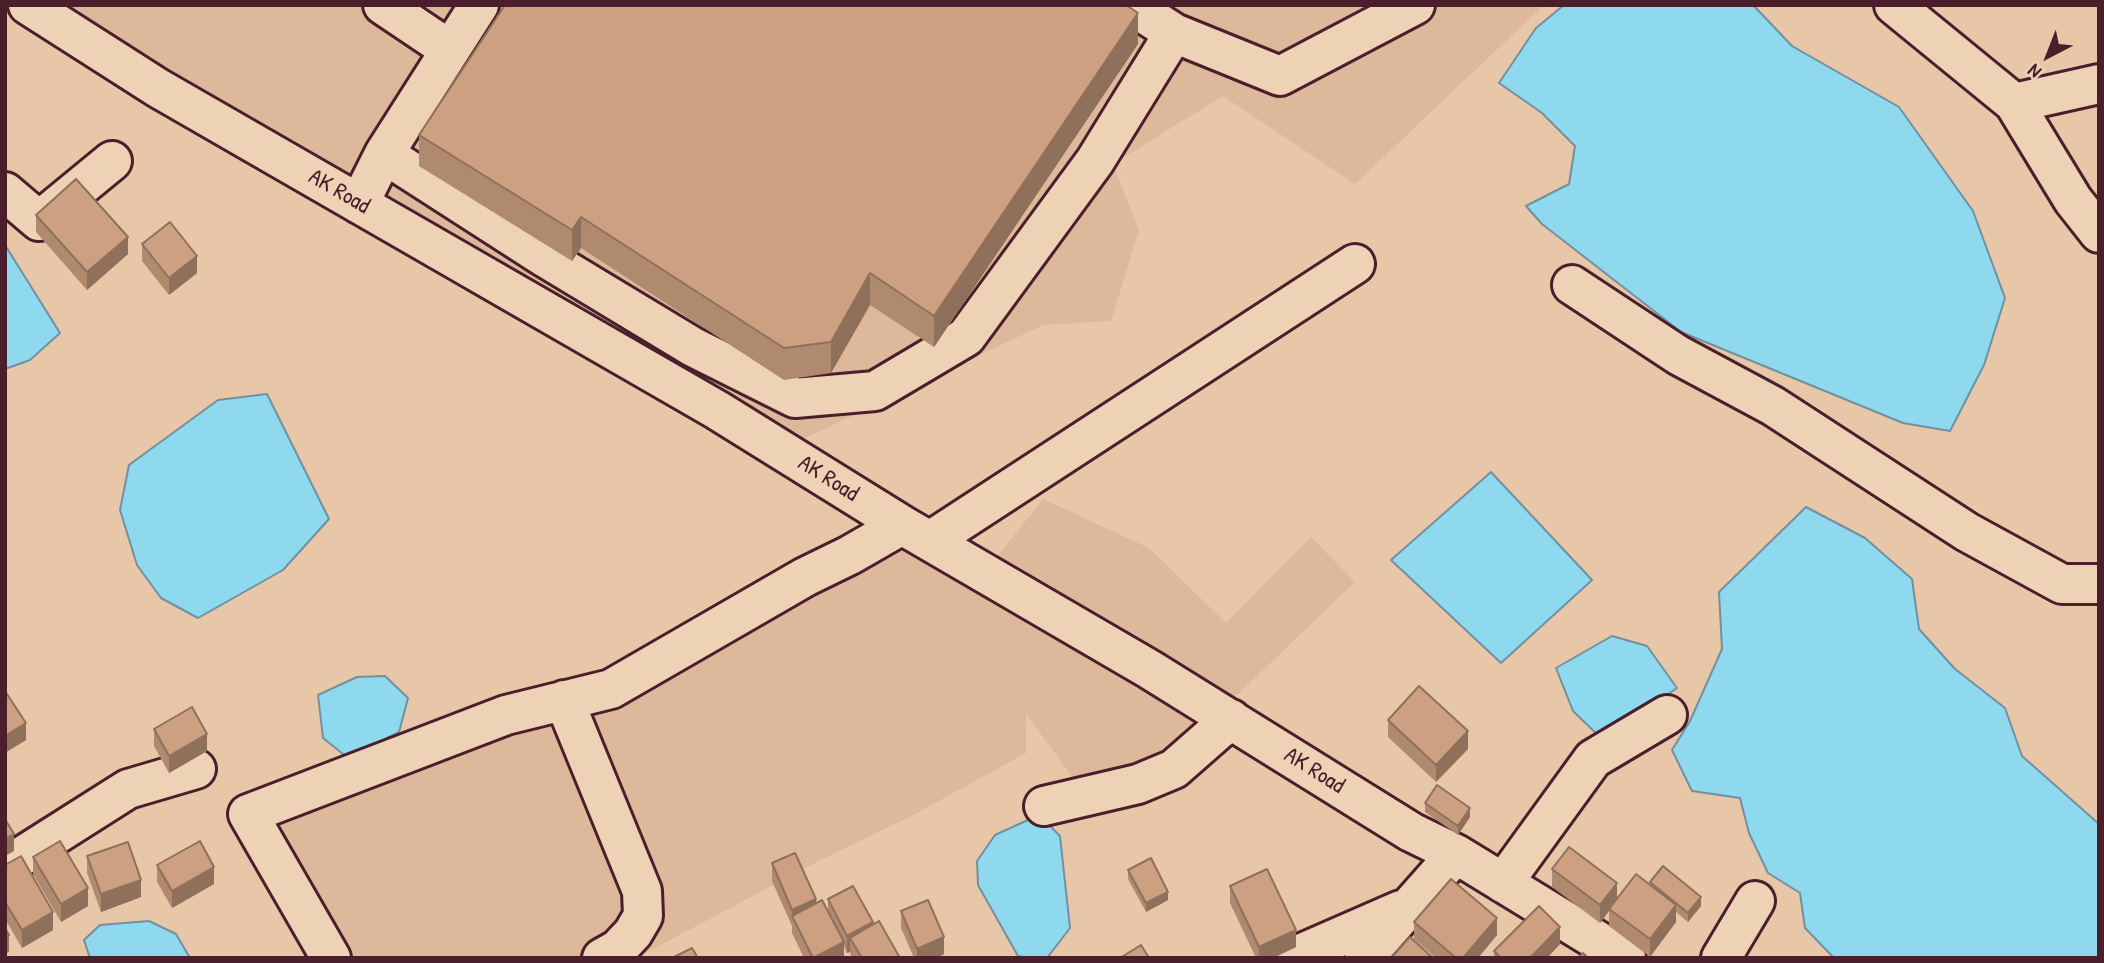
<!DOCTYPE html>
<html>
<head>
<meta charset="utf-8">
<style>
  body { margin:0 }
  #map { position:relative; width:2104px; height:963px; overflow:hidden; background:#e8c7a8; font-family:"Patrick Hand",sans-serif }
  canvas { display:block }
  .frame { position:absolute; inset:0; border:7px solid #4a1f2b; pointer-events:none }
  .north { position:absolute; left:2013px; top:21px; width:70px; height:70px; -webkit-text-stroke:5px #eed2b5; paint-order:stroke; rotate:222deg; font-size:19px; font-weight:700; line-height:28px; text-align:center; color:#4a1f2b }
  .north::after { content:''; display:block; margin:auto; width:24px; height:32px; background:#4a1f2b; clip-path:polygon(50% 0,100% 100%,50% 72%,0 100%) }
</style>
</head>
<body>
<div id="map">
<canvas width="2104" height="963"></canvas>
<div class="frame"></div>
<div class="north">N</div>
</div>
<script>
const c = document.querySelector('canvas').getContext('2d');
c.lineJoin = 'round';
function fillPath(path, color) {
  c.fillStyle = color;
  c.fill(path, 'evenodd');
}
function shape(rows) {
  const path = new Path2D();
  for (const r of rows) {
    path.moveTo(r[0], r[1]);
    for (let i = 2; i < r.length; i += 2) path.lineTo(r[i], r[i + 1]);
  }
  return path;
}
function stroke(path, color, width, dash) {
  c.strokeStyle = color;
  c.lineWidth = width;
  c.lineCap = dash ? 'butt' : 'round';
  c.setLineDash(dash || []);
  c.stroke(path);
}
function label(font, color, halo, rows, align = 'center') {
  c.font = font + ' "Patrick Hand",sans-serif';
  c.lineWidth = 5;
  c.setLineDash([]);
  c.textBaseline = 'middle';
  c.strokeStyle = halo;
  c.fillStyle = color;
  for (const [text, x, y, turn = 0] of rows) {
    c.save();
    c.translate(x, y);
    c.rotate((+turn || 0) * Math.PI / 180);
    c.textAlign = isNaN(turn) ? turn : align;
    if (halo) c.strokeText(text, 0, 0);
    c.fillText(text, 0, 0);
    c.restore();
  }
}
fillPath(shape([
  [15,5,1544,5,1355,184,1223,96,1113,164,1139,230,1111,321,1043,325,795,443],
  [1043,499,1149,548,1226,623,1311,537,1355,582,1168,761,1080,787,1026,714,1026,753,915,814,817,862,636,958,332,958,257,819,510,724,884,529,977,582]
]), '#ddb89a');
const water = shape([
  [1564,5,1753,5,1792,46,1899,107,1973,211,2005,298,1984,365,1950,431,1903,423,1681,332,1542,224,1526,206,1569,184,1575,146,1542,113,1499,83,1536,28,1564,5],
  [5,245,60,333,30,360,5,369,5,245],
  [267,394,329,519,283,570,198,618,161,598,137,565,120,510,129,465,218,400,267,394],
  [1491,472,1592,580,1501,663,1391,560,1491,472],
  [1806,507,1865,538,1912,579,1919,629,1955,669,2005,708,2022,756,2099,824,2099,958,1834,958,1805,928,1800,893,1768,873,1749,833,1740,798,1692,791,1672,750,1690,721,1722,649,1719,592,1806,507],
  [1612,636,1647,646,1677,688,1603,740,1573,711,1556,668,1612,636],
  [385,676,408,698,399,732,348,758,323,738,318,695,357,677,385,676],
  [1039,815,1060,836,1070,928,1047,958,1029,958,1018,956,978,885,977,861,995,835,1039,815],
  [149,921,176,934,190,958,90,958,84,940,100,925,149,921]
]);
fillPath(water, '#8ed9ee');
stroke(water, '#738fa0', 2);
const minor = shape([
  [28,5,158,88,717,410,902,525,1149,669,1411,832,1456,854,1626,958],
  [383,5,450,50],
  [1894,5,2014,103,2073,200,2099,233],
  [1174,33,1280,76,1415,5],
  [2014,103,2099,84],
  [384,154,479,5],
  [5,192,39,221,112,161],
  [359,204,384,154,544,257,693,347,795,398,875,391,966,337,1095,161,1174,33,1131,5],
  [1572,285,1678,355,1773,406,1967,532,2062,584,2099,584],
  [930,541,1355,264],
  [564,700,642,891,643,916,633,933,618,949,602,958],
  [1044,806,1138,784,1174,769,1231,719],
  [5,867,128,789,196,769],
  [1503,883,1593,759,1667,715],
  [331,958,248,814,506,715,611,689,805,577,850,555,902,525],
  [1291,958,1401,910],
  [1364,958,1456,854],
  [1721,958,1755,901]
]);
stroke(minor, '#4a1f2b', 44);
stroke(minor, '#eed2b5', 38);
fillPath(shape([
  [1138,44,934,347,870,305,831,373,784,380,581,248,572,261,419,166,419,135],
  [36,215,128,254,87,290,36,232],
  [142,244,197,273,169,295,142,261],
  [1388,720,1468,749,1436,782,1388,737],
  [154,729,207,751,169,773,154,746],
  [1425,803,1470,817,1458,835,1425,812],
  [87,856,141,897,101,912,87,873],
  [33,857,88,906,61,922,33,874],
  [772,863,816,903,828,910,828,899,873,925,900,958,852,958,850,952,847,953,844,946,844,958,804,958,792,933,792,926,772,881],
  [5,865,53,930,22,948,5,919],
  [157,865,214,884,172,908,157,882],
  [1552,869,1617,898,1650,885,1650,882,1701,906,1688,922,1676,912,1676,922,1650,957,1609,926,1609,911,1600,923,1552,887],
  [1128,870,1168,900,1146,912,1128,879],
  [1230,886,1296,947,1273,958,1256,958,1230,903],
  [901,911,944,954,936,958,914,958,901,928],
  [1414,922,1497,935,1478,958,1436,958,1414,939],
  [1560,944,1547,958,1494,958,1494,951]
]), '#af8a6e');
fillPath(shape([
  [1138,13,1138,44,934,347,934,316],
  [581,217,581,248,572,261,572,230],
  [128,237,128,254,87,290,87,272],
  [197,256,197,273,169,295,169,278],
  [870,273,870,305,831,373,831,342],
  [26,723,26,740,5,753,5,736],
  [1468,731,1468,749,1436,782,1436,765],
  [207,734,207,751,169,773,169,756],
  [1470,808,1470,817,1458,835,1458,826],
  [14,834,14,851,5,856,5,839],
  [214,867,214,884,172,908,172,891],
  [141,880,141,897,101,912,101,894],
  [1617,883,1617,900,1609,909,1609,911,1600,923,1600,905],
  [88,888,88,906,61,922,61,904],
  [1168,892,1168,900,1146,912,1146,903],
  [1701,897,1701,906,1688,922,1688,913],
  [816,899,816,916,792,916,792,910],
  [1676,905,1676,922,1650,957,1650,939],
  [53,912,53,930,22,948,22,930],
  [1497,918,1497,935,1478,958,1463,958],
  [873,922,873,940,850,938,850,952,847,953,847,936],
  [1560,927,1560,944,1547,958,1530,958],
  [1296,930,1296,947,1273,958,1259,958,1259,947],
  [9,935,9,952,5,954,5,937],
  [944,937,944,954,936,958,917,958,917,949],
  [844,942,844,958,813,958]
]), '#8f705a');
const building = shape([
  [505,5,1126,5,1138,13,934,316,870,273,831,342,784,348,581,217,572,230,419,135,505,5],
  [76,179,128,237,87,272,36,215,76,179],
  [170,222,197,256,169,278,142,244,170,222],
  [1419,686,1468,731,1436,765,1388,720,1419,686],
  [5,691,26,723,5,736,5,691],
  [192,707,207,734,169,756,154,729,192,707],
  [1437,785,1470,808,1458,826,1425,803,1437,785],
  [5,819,14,834,5,839,5,819],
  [60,841,88,888,61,904,33,857,60,841],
  [200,841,214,867,172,891,157,865,200,841],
  [128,842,141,880,101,894,87,856,128,842],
  [1569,847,1617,883,1600,905,1552,869,1569,847],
  [795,853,816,899,792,910,772,863,795,853],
  [21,856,53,912,22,930,5,902,5,865,21,856],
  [1151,858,1168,892,1146,903,1128,870,1151,858],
  [1663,866,1701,897,1688,913,1650,882,1663,866],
  [1267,869,1296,930,1259,947,1230,886,1267,869],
  [1636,874,1676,905,1650,939,1609,909,1636,874],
  [1451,879,1497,918,1463,958,1456,958,1414,922,1451,879],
  [853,886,873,922,847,936,828,899,853,886],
  [822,900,844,942,813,958,792,916,822,900],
  [928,900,944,937,917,949,901,911,928,900],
  [1539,906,1560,927,1530,958,1501,958,1494,951,1539,906],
  [879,921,900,958,862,958,850,938,879,921],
  [5,928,9,935,5,937,5,928],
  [1410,937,1433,958,1391,958,1410,937],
  [1141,945,1149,958,1120,958,1141,945],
  [692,948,698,958,672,958,692,948],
  [1583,953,1588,958,1578,958,1583,953]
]);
fillPath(building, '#cca080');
stroke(building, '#8f705a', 2);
label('23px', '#4a1f2b', '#eed2b5', [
  ["AK Road",339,192,30],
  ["AK Road",828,479,32],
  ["AK Road",1314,771,32]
]);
</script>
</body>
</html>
